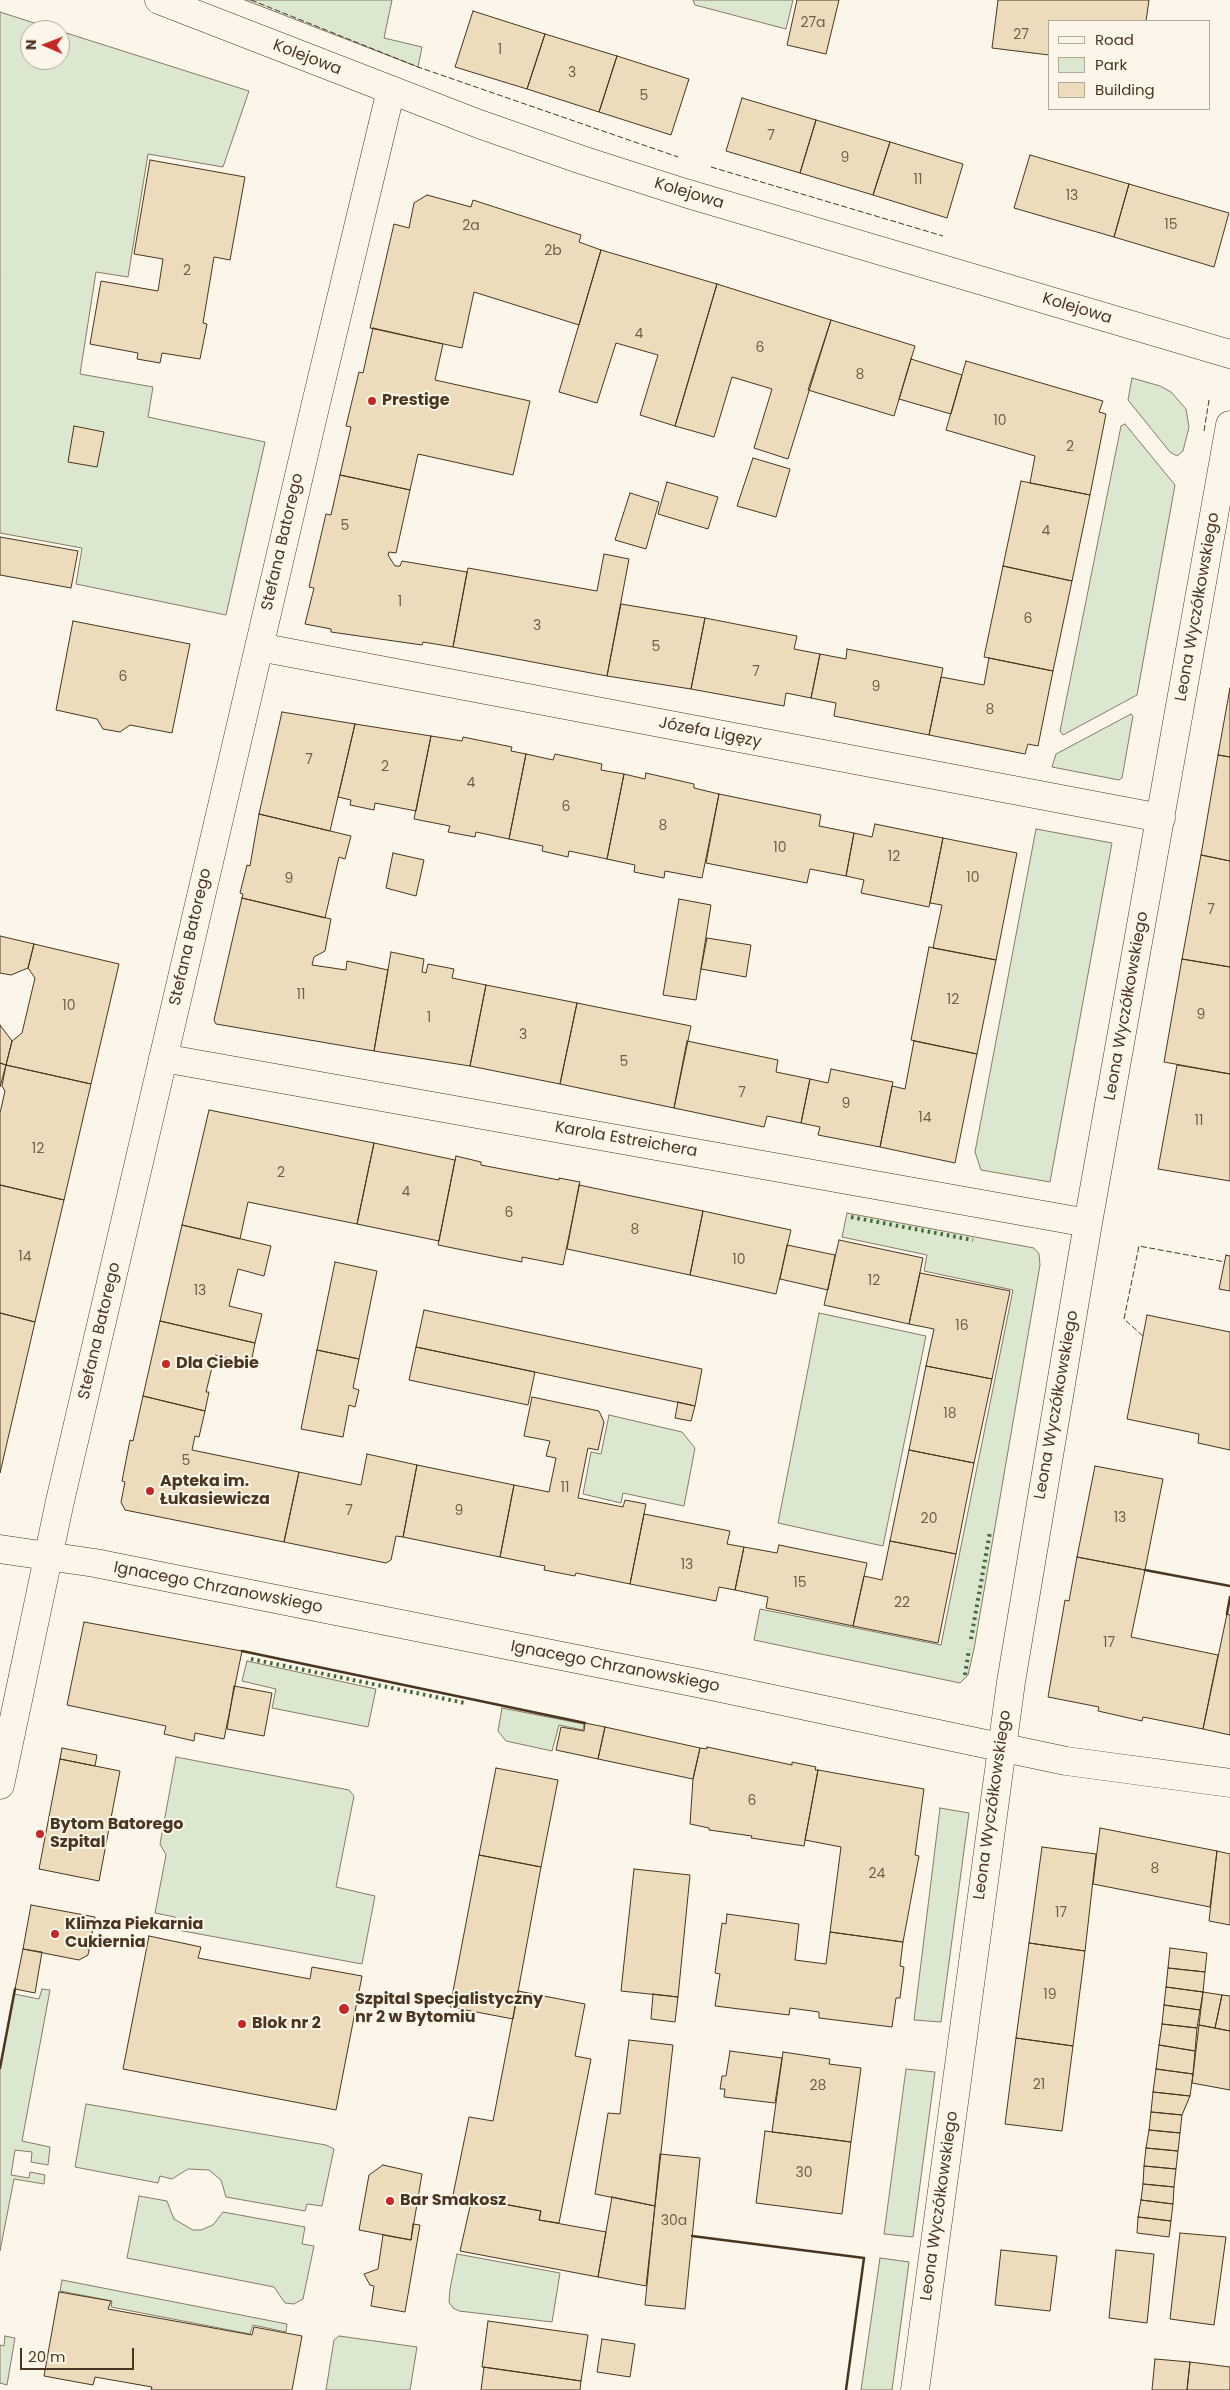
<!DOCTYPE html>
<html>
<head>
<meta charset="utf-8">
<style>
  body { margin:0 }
  #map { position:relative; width:1230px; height:2390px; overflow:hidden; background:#fbf6e9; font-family:Poppins,sans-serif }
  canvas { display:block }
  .legend { position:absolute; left:1048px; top:20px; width:162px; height:90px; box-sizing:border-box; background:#fbf6e9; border:1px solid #b4a999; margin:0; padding:6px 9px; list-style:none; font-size:15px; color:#4a3520 }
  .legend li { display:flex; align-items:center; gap:10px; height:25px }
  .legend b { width:25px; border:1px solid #b4a999 }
  .north { position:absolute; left:20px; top:20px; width:50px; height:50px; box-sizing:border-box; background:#fbf6e9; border:1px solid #b4a999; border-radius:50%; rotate:271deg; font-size:14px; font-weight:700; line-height:20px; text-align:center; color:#4a3520 }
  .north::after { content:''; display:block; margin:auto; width:18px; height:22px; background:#c62828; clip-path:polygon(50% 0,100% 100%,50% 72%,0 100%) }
  .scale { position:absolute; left:20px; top:2348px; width:114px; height:22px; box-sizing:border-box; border:2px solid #4a3520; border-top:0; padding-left:6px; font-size:15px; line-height:18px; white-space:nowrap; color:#4a3520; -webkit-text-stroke:4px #fbf6e9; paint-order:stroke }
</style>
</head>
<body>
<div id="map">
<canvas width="1230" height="2390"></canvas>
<ul class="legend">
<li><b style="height:6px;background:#fbf6e9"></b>Road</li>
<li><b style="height:14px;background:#dce7d0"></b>Park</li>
<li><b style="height:14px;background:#ecdcbc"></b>Building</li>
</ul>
<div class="north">N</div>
<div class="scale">20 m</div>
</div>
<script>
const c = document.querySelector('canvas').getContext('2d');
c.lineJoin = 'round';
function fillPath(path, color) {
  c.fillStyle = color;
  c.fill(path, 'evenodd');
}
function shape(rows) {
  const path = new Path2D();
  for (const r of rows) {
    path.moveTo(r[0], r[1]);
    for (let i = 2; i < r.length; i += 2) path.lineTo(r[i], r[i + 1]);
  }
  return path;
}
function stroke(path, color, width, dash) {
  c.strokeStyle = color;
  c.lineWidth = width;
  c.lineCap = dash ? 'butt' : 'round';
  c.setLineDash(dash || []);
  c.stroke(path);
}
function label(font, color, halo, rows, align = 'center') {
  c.font = font + ' Poppins,sans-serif';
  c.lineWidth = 4;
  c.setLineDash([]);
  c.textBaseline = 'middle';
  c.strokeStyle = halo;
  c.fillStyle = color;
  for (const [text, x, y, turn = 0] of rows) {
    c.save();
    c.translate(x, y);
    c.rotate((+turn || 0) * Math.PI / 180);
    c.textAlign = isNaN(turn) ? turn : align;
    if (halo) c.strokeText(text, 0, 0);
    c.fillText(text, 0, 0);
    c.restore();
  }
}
const green = shape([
  [245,0,392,0,384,38,422,47,418,67,245,0],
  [693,0,793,0,786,29,695,5,693,0],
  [0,12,56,30,30,30,30,60,60,60,60,31,249,91,223,167,148,154,128,277,96,272,80,374,153,387,148,417,265,442,226,615,76,584,82,548,0,533,0,12],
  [1132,378,1160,386,1171,392,1186,409,1189,427,1183,451,1177,456,1170,452,1128,400,1132,378],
  [1125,424,1175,485,1137,695,1063,735,1060,731,1121,426,1125,424],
  [1131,714,1133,716,1122,778,1119,780,1052,767,1056,754,1131,714],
  [1036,829,1112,843,1050,1182,981,1170,975,1152,1036,829],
  [847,1213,1034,1248,1039,1254,1040,1265,974,1649,968,1675,960,1683,754,1640,760,1609,941,1645,1013,1290,924,1271,927,1255,842,1237,847,1213],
  [819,1313,926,1336,883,1546,778,1523,819,1313],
  [609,1415,682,1432,695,1448,684,1506,623,1493,621,1503,583,1494,591,1452,601,1454,609,1415],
  [247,1661,376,1689,368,1727,272,1708,276,1689,242,1681,247,1661],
  [502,1708,584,1724,583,1730,559,1725,552,1751,506,1741,498,1731,502,1708],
  [176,1757,349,1790,354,1796,336,1887,375,1896,362,1964,172,1929,175,1917,155,1913,166,1855,160,1844,176,1757],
  [940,1808,969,1813,941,2022,914,2020,940,1808],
  [42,1989,50,1990,22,2141,50,2147,48,2165,31,2162,32,2152,15,2150,11,2175,29,2178,30,2172,45,2175,44,2184,14,2179,0,2251,0,2066,14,1994,39,1999,42,1989],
  [906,2069,935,2072,913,2237,884,2234,906,2069],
  [86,2104,326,2145,334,2149,322,2206,307,2204,305,2211,226,2197,221,2180,209,2170,188,2169,172,2179,160,2176,158,2183,75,2167,86,2104],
  [139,2196,167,2201,174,2219,193,2230,201,2230,213,2225,223,2212,305,2227,302,2244,314,2246,303,2299,294,2304,285,2303,274,2287,127,2258,139,2196],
  [457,2254,560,2273,552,2322,459,2311,453,2308,449,2302,450,2289,457,2254],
  [880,2258,909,2262,892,2390,861,2390,880,2258],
  [62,2280,287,2324,286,2332,253,2325,250,2334,111,2307,112,2301,60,2291,62,2280],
  [5,2336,15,2338,7,2385,0,2383,0,2345,4,2346,5,2336],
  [339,2336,417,2347,410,2390,326,2390,334,2340,339,2336]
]);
fillPath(green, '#dce7d0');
stroke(green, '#887966', 1);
const building = shape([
  [797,0,839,0,826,54,787,45,797,0],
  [998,0,1149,0,1146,21,1049,21,1049,55,992,48,998,0],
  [473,11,545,34,527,89,455,67,473,11],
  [545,34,617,56,599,112,527,89,545,34],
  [617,56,689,79,671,135,599,112,617,56],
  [742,98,816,120,800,173,726,151,742,98],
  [816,120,890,142,873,195,800,173,816,120],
  [890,142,963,164,947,218,873,195,890,142],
  [1030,155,1129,184,1114,237,1014,208,1030,155],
  [150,160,245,177,230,260,214,257,203,323,207,324,200,359,162,353,160,363,137,359,138,353,90,344,101,281,158,291,163,259,134,254,150,160],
  [1129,184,1229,213,1214,267,1114,237,1129,184],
  [427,195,471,207,473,200,581,235,579,242,601,250,579,325,474,292,462,348,370,328,394,224,409,228,414,203,427,195],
  [601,250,717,284,675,426,640,415,658,355,616,343,597,403,559,392,601,250],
  [717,284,831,320,788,459,754,448,772,389,732,377,714,437,675,426,717,284],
  [831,320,915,346,894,416,808,390,831,320],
  [373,328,443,344,435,380,530,401,513,475,418,454,410,490,340,475,351,427,346,426,359,372,363,373,373,328],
  [911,359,962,375,951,414,899,399,911,359],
  [966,361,1103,401,1099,412,1106,414,1090,495,1030,483,1035,456,946,430,966,361],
  [74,426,104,432,97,467,68,462,74,426],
  [753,458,790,469,776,517,737,506,753,458],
  [340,475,410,490,396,553,389,552,388,555,395,566,400,566,402,561,467,572,453,647,423,642,422,645,331,632,331,629,305,624,314,588,309,587,326,514,331,515,340,475],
  [1021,481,1090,495,1072,581,1003,566,1021,481],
  [667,482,718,497,708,529,658,514,667,482],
  [630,493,659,502,646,549,615,540,630,493],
  [0,537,78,551,71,588,0,575,0,537],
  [604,554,629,559,607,676,453,647,468,568,597,591,604,554],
  [1003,566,1072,581,1053,671,984,657,1003,566],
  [621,604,705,618,691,689,607,676,621,604],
  [705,618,797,636,794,649,820,654,811,698,786,693,784,706,691,689,705,618],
  [73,621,190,644,172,733,130,725,120,732,103,729,97,719,56,710,73,621],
  [847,649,943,668,929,735,834,716,836,703,811,698,820,654,846,659,847,649],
  [989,658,1053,671,1038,746,1028,744,1025,754,929,735,941,677,984,685,989,658],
  [1230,688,1230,757,1218,755,1230,688],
  [282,712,355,724,330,831,259,814,282,712],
  [355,724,431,736,416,811,375,803,374,810,350,805,351,800,338,797,355,724],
  [431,736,462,741,463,737,512,747,511,751,526,754,509,839,476,832,475,837,448,832,450,826,414,819,431,736],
  [526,754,553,760,555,754,602,764,601,770,624,774,607,859,569,851,568,857,542,851,543,846,509,839,526,754],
  [1218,755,1230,757,1230,861,1201,855,1218,755],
  [646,773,694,784,694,788,719,794,702,878,665,871,664,878,634,872,635,865,607,859,624,774,645,779,646,773],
  [719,794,821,815,819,826,854,833,846,876,810,869,807,883,706,863,719,794],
  [259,814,351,836,345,859,339,857,325,918,242,898,243,894,240,893,247,865,250,866,259,814],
  [875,824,943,838,929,907,861,893,864,880,846,876,854,833,872,837,875,824],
  [943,838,1017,853,996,960,933,948,942,905,930,903,943,838],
  [393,853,424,860,416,896,386,888,393,853],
  [1201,855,1230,861,1230,967,1182,959,1201,855],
  [242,898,331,919,325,951,314,957,312,965,346,970,347,961,388,970,374,1051,216,1024,214,1020,242,898],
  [679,899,711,905,696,1000,663,995,679,899],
  [0,936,34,944,28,968,11,975,0,973,0,936],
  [707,938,751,945,746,977,701,969,707,938],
  [34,944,119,964,91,1084,6,1065,12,1041,22,1033,35,978,28,968,34,944],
  [929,947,996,960,977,1054,911,1040,929,947],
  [391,952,424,959,422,972,426,973,428,964,454,969,452,978,486,985,470,1066,374,1051,391,952],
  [1182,959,1230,967,1230,1074,1164,1062,1182,959],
  [486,985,577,1003,560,1084,470,1066,486,985],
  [577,1003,691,1026,674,1108,560,1084,577,1003],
  [0,1025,12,1041,6,1065,0,1063,0,1025],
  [687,1041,778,1060,776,1072,810,1079,801,1123,767,1116,764,1127,674,1108,687,1041],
  [914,1041,977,1054,955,1163,880,1147,892,1086,905,1089,914,1041],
  [0,1063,6,1065,0,1087,0,1063],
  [6,1065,91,1084,64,1200,0,1185,0,1113,5,1091,2,1086,6,1065],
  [1177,1065,1230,1074,1230,1181,1158,1169,1177,1065],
  [831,1069,893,1082,880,1147,818,1135,820,1127,801,1123,810,1079,828,1083,831,1069],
  [209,1110,374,1143,357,1224,248,1202,240,1239,182,1225,209,1110],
  [374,1143,455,1160,439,1241,357,1224,374,1143],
  [456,1156,481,1162,481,1165,559,1180,559,1178,580,1182,563,1265,522,1257,522,1262,438,1245,456,1156],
  [0,1185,64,1200,35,1322,0,1313,0,1185],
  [579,1185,703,1211,690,1275,567,1249,579,1185],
  [703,1211,791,1230,776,1294,690,1275,703,1211],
  [182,1225,271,1246,264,1276,238,1269,229,1306,262,1314,255,1343,160,1321,182,1225],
  [839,1240,923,1258,909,1324,824,1305,839,1240],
  [787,1245,835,1255,828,1290,780,1279,787,1245],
  [1226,1255,1230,1256,1230,1291,1219,1289,1226,1255],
  [335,1262,377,1271,359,1359,317,1350,335,1262],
  [920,1273,1010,1291,992,1379,926,1366,934,1329,909,1324,920,1273],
  [424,1310,702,1369,695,1406,416,1347,424,1310],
  [0,1313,35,1322,0,1473,0,1313],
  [1147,1315,1230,1332,1230,1450,1198,1443,1199,1434,1127,1419,1147,1315],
  [160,1321,255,1343,251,1363,215,1355,206,1392,209,1392,205,1411,143,1396,160,1321],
  [416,1347,535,1372,528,1405,409,1380,416,1347],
  [317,1350,359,1359,353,1388,359,1390,355,1407,349,1405,343,1437,301,1429,317,1350],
  [926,1366,992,1379,974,1463,909,1450,926,1366],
  [143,1396,205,1411,199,1437,195,1436,192,1450,299,1472,284,1542,125,1510,121,1502,125,1482,122,1481,130,1440,133,1441,143,1396],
  [532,1397,599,1411,604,1422,598,1450,588,1448,578,1498,623,1507,625,1500,646,1504,630,1584,576,1573,575,1576,544,1570,545,1566,500,1557,514,1485,549,1492,556,1458,546,1456,550,1441,524,1436,532,1397],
  [678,1402,695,1406,691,1421,675,1418,678,1402],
  [909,1450,974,1463,956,1554,890,1541,909,1450],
  [367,1454,417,1465,403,1537,396,1536,391,1560,386,1563,284,1542,299,1472,361,1485,367,1454],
  [417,1465,514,1485,500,1557,403,1537,417,1465],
  [1095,1466,1163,1479,1145,1570,1077,1557,1095,1466],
  [644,1514,730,1531,727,1544,744,1547,735,1590,719,1587,716,1601,630,1584,644,1514],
  [890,1541,956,1554,938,1643,853,1626,864,1576,882,1580,890,1541],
  [779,1545,867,1563,853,1626,766,1608,768,1597,735,1590,744,1547,777,1553,779,1545],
  [1077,1557,1145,1570,1131,1637,1218,1655,1203,1729,1143,1717,1142,1721,1098,1711,1099,1707,1048,1697,1065,1600,1069,1601,1077,1557],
  [1227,1614,1230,1615,1230,1735,1203,1729,1227,1614],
  [84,1622,242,1651,224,1739,195,1733,194,1741,164,1734,166,1726,67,1705,84,1622],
  [234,1686,272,1693,264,1736,227,1729,234,1686],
  [585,1723,605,1727,598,1759,556,1750,561,1727,584,1731,585,1723],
  [605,1727,700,1748,693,1779,598,1759,605,1727],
  [707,1747,792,1765,792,1762,816,1767,815,1770,818,1770,804,1846,751,1838,752,1836,709,1830,709,1828,690,1824,693,1779,700,1748,707,1749,707,1747],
  [62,1748,97,1755,95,1766,60,1759,62,1748],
  [60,1759,120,1771,99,1881,39,1869,60,1759],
  [496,1768,558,1780,541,1867,479,1855,496,1768],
  [818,1770,924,1789,915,1855,919,1856,903,1942,830,1932,841,1847,805,1840,818,1770],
  [1100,1828,1217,1851,1210,1907,1093,1884,1100,1828],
  [1042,1847,1096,1854,1085,1951,1029,1943,1042,1847],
  [1217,1851,1230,1854,1230,1925,1209,1921,1217,1851],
  [479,1855,541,1867,513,2019,450,2007,479,1855],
  [634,1869,690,1875,678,1997,621,1991,634,1869],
  [31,1905,95,1917,88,1955,79,1960,23,1949,31,1905],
  [727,1914,799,1924,795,1960,826,1964,830,1932,903,1942,900,1966,904,1967,900,1998,896,1998,892,2027,819,2018,819,2012,790,2008,789,2015,715,2006,720,1974,715,1973,722,1923,726,1924,727,1914],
  [149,1936,201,1947,198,1958,310,1979,312,1967,362,1976,336,2110,123,2069,149,1936],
  [1029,1943,1085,1951,1073,2046,1016,2038,1029,1943],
  [1170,1948,1207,1953,1205,1972,1168,1968,1170,1948],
  [23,1949,42,1952,35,1993,15,1989,23,1949],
  [1168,1968,1205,1972,1203,1992,1166,1987,1168,1968],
  [1166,1987,1203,1992,1200,2010,1164,2005,1166,1987],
  [518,1991,585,2004,575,2056,591,2059,559,2223,539,2220,541,2211,453,2195,469,2117,493,2121,518,1991],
  [1203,1992,1222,1995,1215,2028,1199,2025,1203,1992],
  [653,1994,678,1997,675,2022,651,2019,653,1994],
  [1222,1995,1230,1996,1230,2031,1215,2028,1222,1995],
  [1164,2005,1200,2010,1197,2028,1162,2024,1164,2005],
  [1162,2024,1197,2028,1195,2051,1159,2045,1162,2024],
  [1199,2025,1230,2031,1230,2090,1192,2083,1199,2025],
  [1016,2038,1073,2046,1062,2131,1005,2124,1016,2038],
  [629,2040,673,2045,655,2206,595,2194,608,2113,620,2114,629,2040],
  [1159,2045,1195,2051,1193,2074,1156,2069,1159,2045],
  [730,2051,782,2058,775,2103,724,2097,725,2089,720,2089,722,2076,726,2076,730,2051],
  [783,2052,830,2059,829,2064,861,2068,851,2142,772,2132,783,2052],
  [1156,2069,1193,2074,1190,2096,1153,2092,1156,2069],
  [1153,2092,1190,2096,1182,2115,1151,2112,1153,2092],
  [1151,2112,1182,2115,1180,2133,1149,2130,1151,2112],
  [1149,2130,1180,2133,1178,2151,1146,2148,1149,2130],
  [765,2131,851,2142,842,2214,756,2203,765,2131],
  [1146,2148,1178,2151,1176,2169,1144,2166,1146,2148],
  [660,2154,700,2158,685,2309,645,2305,660,2154],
  [383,2165,422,2174,411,2240,359,2230,369,2175,383,2165],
  [1144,2166,1176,2169,1174,2187,1143,2184,1144,2166],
  [1143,2184,1174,2187,1173,2204,1141,2200,1143,2184],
  [612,2197,655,2206,646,2286,598,2277,612,2197],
  [472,2198,541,2211,539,2220,606,2232,598,2277,460,2251,472,2198],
  [1141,2200,1173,2204,1171,2221,1138,2217,1141,2200],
  [1138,2217,1171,2221,1169,2237,1137,2233,1138,2217],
  [413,2224,420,2225,405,2312,371,2306,374,2286,370,2285,364,2274,378,2269,383,2235,411,2240,413,2224],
  [1180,2233,1226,2237,1214,2325,1170,2319,1180,2233],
  [1001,2250,1057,2256,1050,2311,995,2305,1001,2250],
  [1116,2250,1154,2254,1147,2323,1109,2318,1116,2250],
  [59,2292,111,2301,108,2309,252,2335,254,2327,302,2336,292,2390,151,2390,152,2387,95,2377,93,2385,44,2376,59,2292],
  [488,2321,588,2335,581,2381,482,2367,488,2321],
  [602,2339,635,2344,630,2377,597,2372,602,2339],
  [1155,2359,1190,2362,1187,2390,1152,2390,1155,2359],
  [1190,2362,1230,2367,1230,2390,1187,2390,1190,2362],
  [484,2367,581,2381,580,2390,481,2390,484,2367]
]);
fillPath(building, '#ecdcbc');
stroke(building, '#4a3520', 1);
const street = shape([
  [259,647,1161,818],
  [163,1058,1088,1223],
  [0,1549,95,1563,697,1683,1066,1761,1230,1783],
  [0,1785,60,1501,316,403,391,90],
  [915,2390,1011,1682,1088,1223,1230,425]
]);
const secondary = shape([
  [159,0,479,124,582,160,685,193,1230,354]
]);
stroke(street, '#4a3520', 29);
stroke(secondary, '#4a3520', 29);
stroke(street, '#fbf6e9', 28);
stroke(secondary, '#fbf6e9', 28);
stroke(shape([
  [851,1217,973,1240],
  [971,1639,990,1532],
  [251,1659,465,1703],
  [965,1675,969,1649]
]), '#436837', 4, [2.5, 4]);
stroke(shape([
  [251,0,418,67,678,157],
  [711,167,943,236],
  [1204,431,1209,400],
  [1143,1336,1124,1319,1139,1246,1225,1262]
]), '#4a3520', 1, [6, 2.5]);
stroke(shape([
  [1145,1570,1230,1586],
  [1227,1614,1230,1597],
  [242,1651,585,1723],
  [0,2068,15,1989],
  [692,2236,864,2258,846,2390]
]), '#4a3520', 2.5);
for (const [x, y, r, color] of [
  [372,401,5,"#c62828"],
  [166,1364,5,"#c62828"],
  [150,1491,5,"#c62828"],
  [40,1834,5,"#c62828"],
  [55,1934,5,"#c62828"],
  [344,2009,6,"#c62828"],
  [242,2024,5,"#c62828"],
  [390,2201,5,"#c62828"]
]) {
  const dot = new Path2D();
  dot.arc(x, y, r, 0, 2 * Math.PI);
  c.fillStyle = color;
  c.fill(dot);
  stroke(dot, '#fbf6e9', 2);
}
label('14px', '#725f47', null, [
  ["27a",813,23],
  ["27",1021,35],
  ["1",500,50],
  ["3",572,73],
  ["5",644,96],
  ["7",771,136],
  ["9",845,158],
  ["11",918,180],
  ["13",1072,196],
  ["15",1171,225],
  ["2a",471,226],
  ["2b",553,251],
  ["2",187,271],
  ["4",639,334],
  ["6",760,348],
  ["8",860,375],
  ["10",1000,421],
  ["2",1070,447],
  ["5",345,526],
  ["4",1046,531],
  ["1",400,602],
  ["6",1028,619],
  ["3",537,626],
  ["5",656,647],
  ["7",756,672],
  ["6",123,677],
  ["9",876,687],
  ["8",990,710],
  ["7",309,760],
  ["2",385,767],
  ["4",471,783],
  ["6",566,807],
  ["8",663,826],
  ["10",780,848],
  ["12",894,857],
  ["10",973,878],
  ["9",289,879],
  ["7",1211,910],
  ["11",301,995],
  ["12",953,1000],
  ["10",69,1006],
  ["9",1201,1015],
  ["1",429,1018],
  ["3",523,1035],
  ["5",624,1062],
  ["7",742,1093],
  ["9",846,1104],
  ["14",925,1118],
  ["11",1199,1121],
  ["12",38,1149],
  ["2",281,1173],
  ["4",406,1192],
  ["6",509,1213],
  ["8",635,1230],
  ["14",25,1257],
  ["10",739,1260],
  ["12",874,1281],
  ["13",200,1291],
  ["16",962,1326],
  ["18",950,1414],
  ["5",186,1461],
  ["11",565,1488],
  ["7",349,1511],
  ["9",459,1511],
  ["13",1120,1518],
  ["20",929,1519],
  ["13",687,1565],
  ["15",800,1583],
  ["22",902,1603],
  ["17",1109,1643],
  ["6",752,1801],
  ["8",1155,1869],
  ["24",877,1874],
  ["17",1061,1913],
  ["19",1050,1995],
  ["21",1039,2085],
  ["28",818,2086],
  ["30",804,2173],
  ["30a",674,2221]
]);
label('16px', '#4a3520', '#fbf6e9', [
  ["Kolejowa",307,58,21],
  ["Kolejowa",689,194,17],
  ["Kolejowa",1077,309,17],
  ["Stefana Batorego",283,542,-77],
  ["Leona Wyczółkowskiego",1198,607,-80],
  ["Józefa Ligęzy",710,733,11],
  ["Stefana Batorego",191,937,-77],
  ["Leona Wyczółkowskiego",1127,1006,-80],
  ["Karola Estreichera",626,1140,10],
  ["Stefana Batorego",100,1331,-77],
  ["Leona Wyczółkowskiego",1057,1405,-80],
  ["Ignacego Chrzanowskiego",218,1588,11],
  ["Ignacego Chrzanowskiego",615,1667,11],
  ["Leona Wyczółkowskiego",993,1805,-82],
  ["Leona Wyczółkowskiego",940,2206,-82]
]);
label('bold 16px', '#4a3520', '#fbf6e9', [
  ["Prestige",382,401],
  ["Dla Ciebie",176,1364],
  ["Apteka im.",160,1482],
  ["Łukasiewicza",160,1500],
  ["Bytom Batorego",50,1825],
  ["Szpital",50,1843],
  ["Klimza Piekarnia",65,1925],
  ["Cukiernia",65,1943],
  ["Szpital Specjalistyczny",355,2000],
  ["nr 2 w Bytomiu",355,2018],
  ["Blok nr 2",252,2024],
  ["Bar Smakosz",400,2201]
], 'left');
</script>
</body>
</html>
